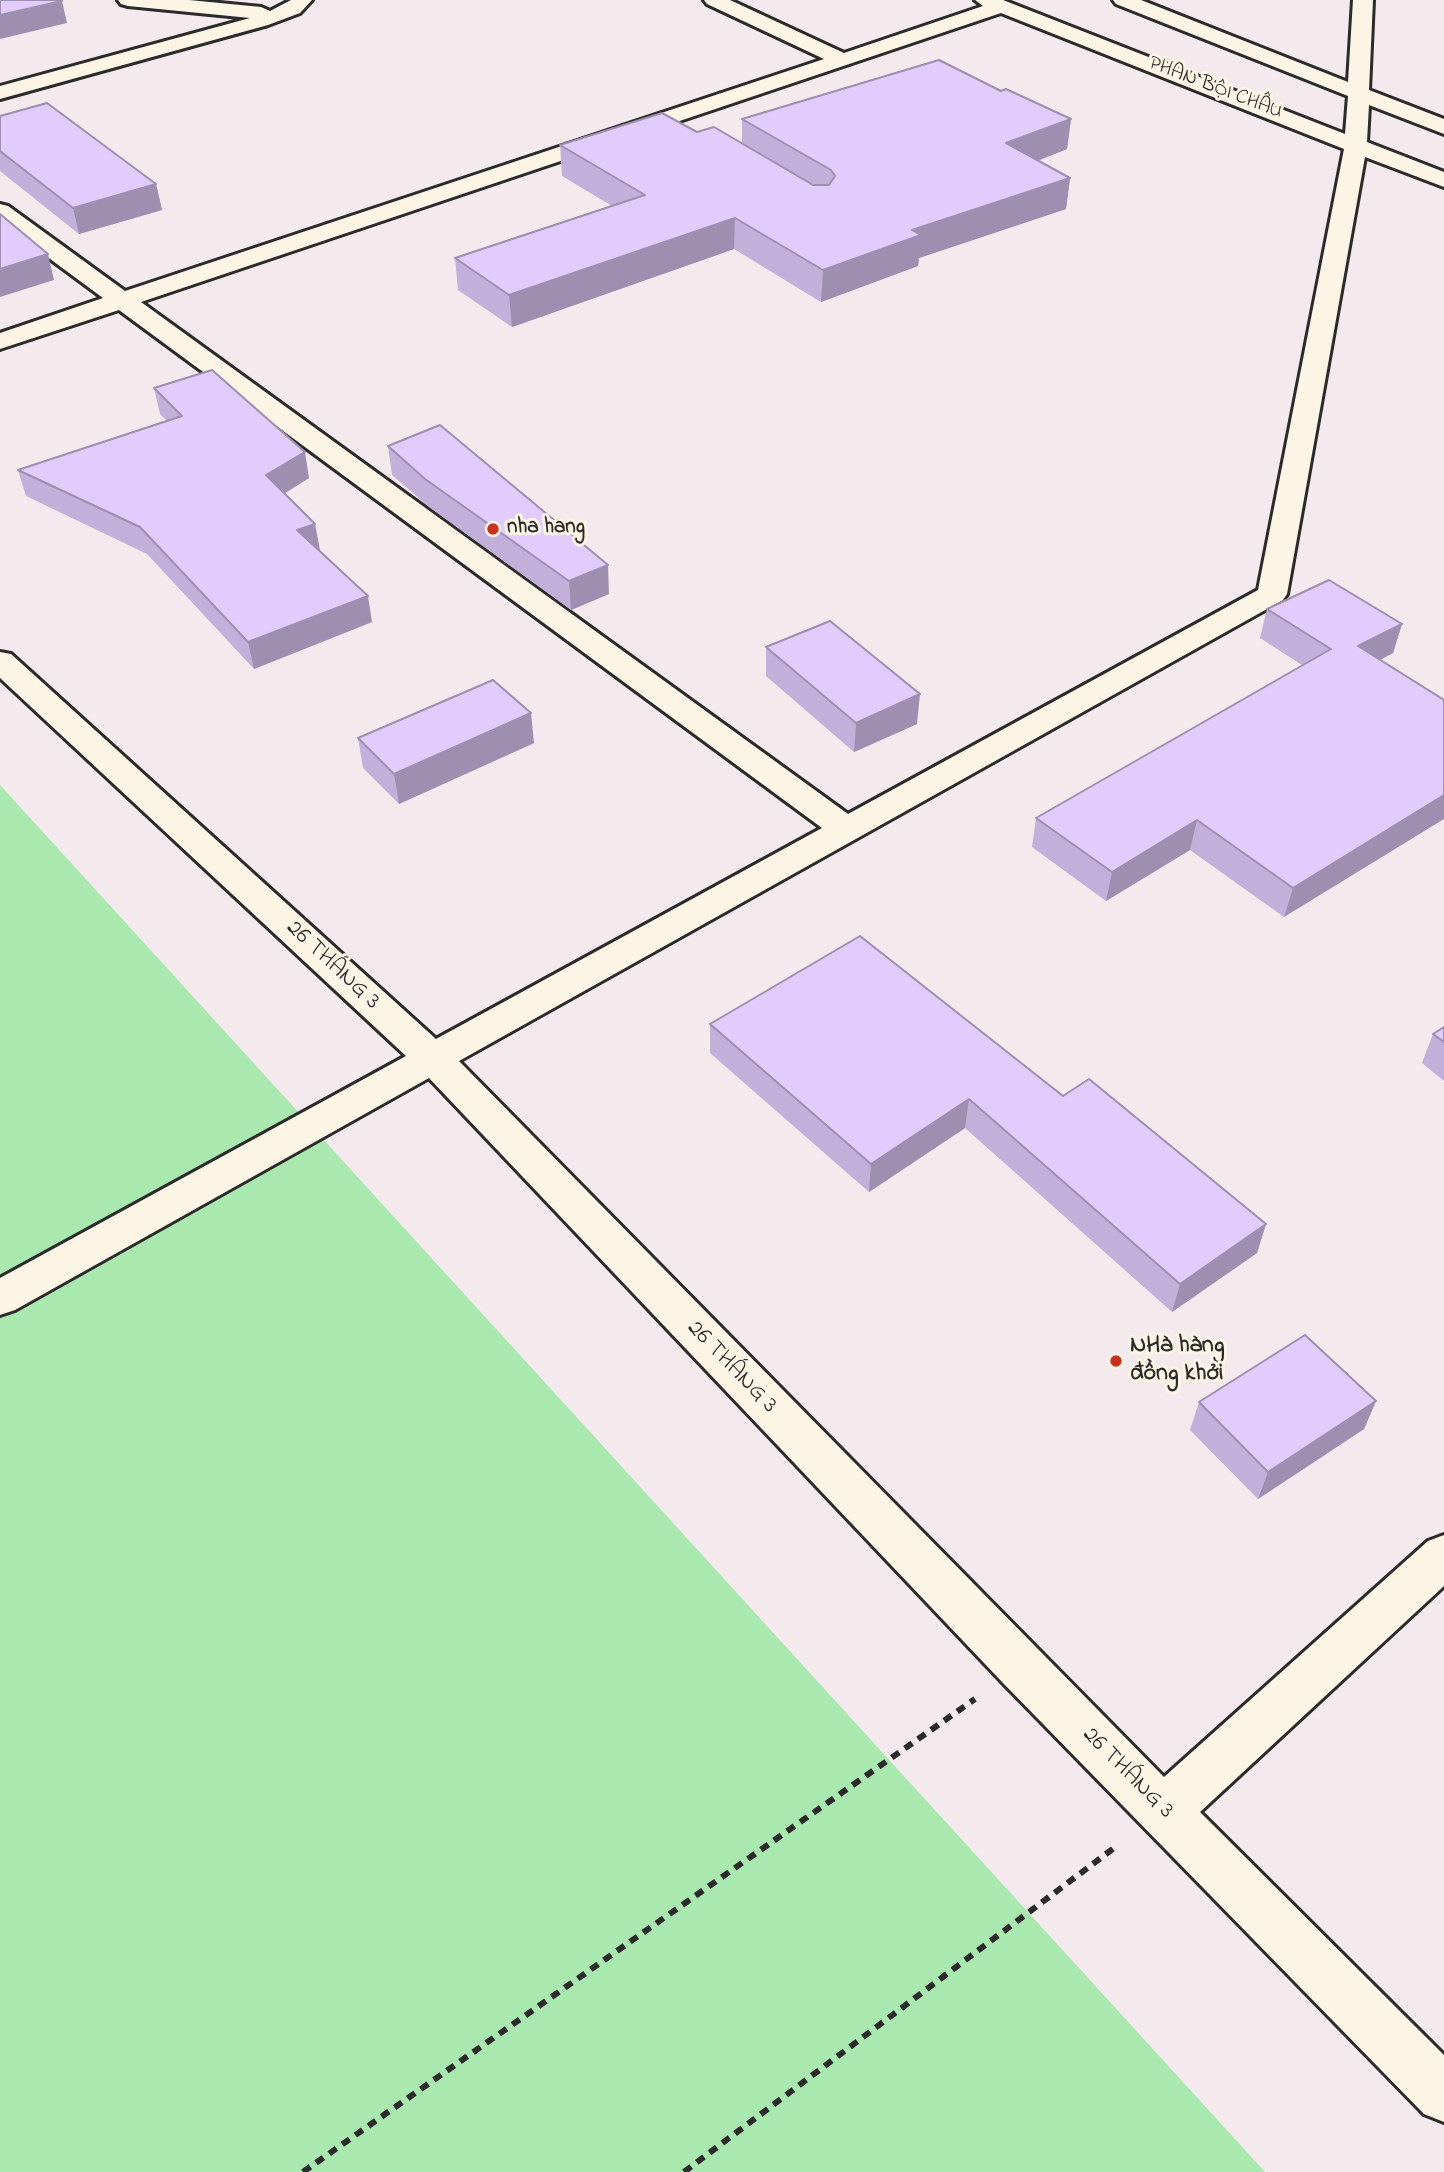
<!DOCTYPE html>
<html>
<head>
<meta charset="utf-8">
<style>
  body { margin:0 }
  canvas { display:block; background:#f4e9ec }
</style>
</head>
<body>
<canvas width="1444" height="2172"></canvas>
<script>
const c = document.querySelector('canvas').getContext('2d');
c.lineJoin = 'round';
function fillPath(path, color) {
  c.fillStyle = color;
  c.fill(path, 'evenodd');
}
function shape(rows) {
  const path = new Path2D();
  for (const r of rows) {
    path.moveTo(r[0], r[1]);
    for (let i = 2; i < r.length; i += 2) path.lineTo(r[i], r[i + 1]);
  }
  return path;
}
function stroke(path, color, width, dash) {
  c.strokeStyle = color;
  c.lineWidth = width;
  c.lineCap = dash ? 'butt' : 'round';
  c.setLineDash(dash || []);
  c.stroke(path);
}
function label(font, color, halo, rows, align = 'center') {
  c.font = font + ' "Indie Flower",sans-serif';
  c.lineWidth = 6;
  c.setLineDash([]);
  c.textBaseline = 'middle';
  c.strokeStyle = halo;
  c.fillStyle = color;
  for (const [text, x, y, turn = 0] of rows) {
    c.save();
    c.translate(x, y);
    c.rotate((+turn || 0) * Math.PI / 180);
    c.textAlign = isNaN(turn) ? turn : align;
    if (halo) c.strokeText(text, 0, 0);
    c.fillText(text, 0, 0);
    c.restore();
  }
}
fillPath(shape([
  [0,785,1265,2172,0,2172]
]), '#a9e8af');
const minor = shape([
  [118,0,189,0,261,7,270,11,291,0,312,0,300,13,268,25,0,99,0,86,250,18,128,6,121,4,118,0],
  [704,0,730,0,844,53,983,6,975,0,1003,0,1345,134,1348,96,1116,4,1113,0,1141,0,1348,82,1353,0,1373,0,1369,90,1444,119,1444,134,1369,105,1367,142,1444,172,1444,187,1365,157,1287,594,1283,600,459,1061,1164,1777,1428,1541,1444,1535,1444,1586,1200,1812,1444,2055,1444,2122,1424,2114,1003,1683,429,1078,15,1310,0,1315,0,1278,406,1056,0,678,0,652,11,654,436,1039,822,828,119,310,0,349,0,333,103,298,0,222,0,204,8,206,125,291,824,59,707,4,704,0],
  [1001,13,1344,149,1258,590,848,814,141,302,1001,13]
]);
stroke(minor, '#2b2b2b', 6);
stroke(shape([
  [303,2172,975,1699],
  [684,2172,1118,1845]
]), '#2b2b2b', 6, [9, 7]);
fillPath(minor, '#fcf5e5');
fillPath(shape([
  [1001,91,1071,119,1067,149,1038,161,1070,178,1066,209,919,258,918,266,821,302,734,249,512,327,458,290,455,258,612,206,562,176,560,145,697,132,742,144,742,119],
  [0,116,156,184,162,210,79,234,0,171],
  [154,388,309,478,284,493,319,551,372,622,254,669,147,554,26,496,18,470,167,421,160,414],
  [388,446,609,594,571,610,429,507,392,475],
  [1267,609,1402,624,1393,653,1380,660,1284,917,1190,850,1106,901,1032,847,1036,818,1302,665,1260,638],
  [766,647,917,724,854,752,766,676],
  [358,738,534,743,399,804,363,768],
  [710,1024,1063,1096,1266,1224,1257,1253,1172,1312,965,1128,869,1192,710,1053],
  [1444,1027,1444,1081,1422,1063,1433,1034],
  [1376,1401,1364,1429,1258,1499,1190,1430,1199,1402]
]), '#c2afda');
fillPath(shape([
  [62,1,67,23,0,39,0,15],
  [1071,119,1067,149,1003,174,1006,143],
  [1070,178,1066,209,919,258,918,266,821,302,823,270,912,230],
  [156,184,162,210,79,234,73,208],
  [735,218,734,249,512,327,509,295],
  [48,254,54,280,0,297,0,269],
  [305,452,309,478,271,502,266,475],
  [315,524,320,550,302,557,297,530],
  [608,565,609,594,571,610,569,581],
  [368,596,372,622,254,669,248,642],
  [1402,624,1393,653,1349,676,1358,646],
  [920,694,917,724,854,752,856,723],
  [531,713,534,743,399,804,394,774],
  [1444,795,1444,819,1284,917,1293,888],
  [1197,820,1190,850,1106,901,1112,872],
  [969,1099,965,1128,869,1192,871,1164],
  [1266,1224,1257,1253,1172,1312,1180,1284],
  [1376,1401,1364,1429,1258,1499,1268,1472]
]), '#9e8fb1');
const building = shape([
  [0,0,61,0,62,1,0,15,0,0],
  [939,60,1001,91,1006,89,1071,119,1006,143,1070,178,912,230,921,235,823,270,735,218,509,295,455,258,645,195,560,145,662,113,697,132,714,127,813,185,829,185,835,176,831,170,742,119,939,60],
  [47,103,156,184,73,208,0,151,0,116,47,103],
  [0,214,48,254,0,269,0,214],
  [212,370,305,452,266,475,315,524,297,530,368,596,248,642,140,527,18,470,182,416,154,388,212,370],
  [440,425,608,565,569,581,425,479,388,446,440,425],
  [1329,580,1402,624,1358,646,1444,700,1444,795,1293,888,1197,820,1112,872,1036,818,1331,649,1267,609,1329,580],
  [830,621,920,694,856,723,766,647,830,621],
  [493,680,531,713,394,774,358,738,493,680],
  [860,936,1063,1096,1089,1079,1266,1224,1180,1284,969,1099,871,1164,710,1024,860,936],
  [1444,1027,1444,1042,1433,1034,1444,1027],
  [1305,1335,1376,1401,1268,1472,1199,1402,1305,1335]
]);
fillPath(building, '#e1ccfd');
stroke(building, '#9e8fb1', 2);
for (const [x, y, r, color] of [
  [493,529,7,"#c8321e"],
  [1116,1361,7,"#c8321e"]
]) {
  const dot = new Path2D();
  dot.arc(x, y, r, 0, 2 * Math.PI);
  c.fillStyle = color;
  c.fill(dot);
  stroke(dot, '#fcf5e5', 2.5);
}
label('21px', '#2b2b2b', '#fcf5e5', [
  ["PHAN BỘI CHÂU",1215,89,21]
]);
label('bold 21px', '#2b2b2b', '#fcf5e5', [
  ["nha hang",507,529]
], 'left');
label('24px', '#2b2b2b', '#fcf5e5', [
  ["26 THÁNG 3",332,966,43],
  ["26 THÁNG 3",731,1368,46],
  ["26 THÁNG 3",1127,1774,45]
]);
label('bold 24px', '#2b2b2b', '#fcf5e5', [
  ["NHà hàng",1130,1347],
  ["đồng khởi",1130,1375]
], 'left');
</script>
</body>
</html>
